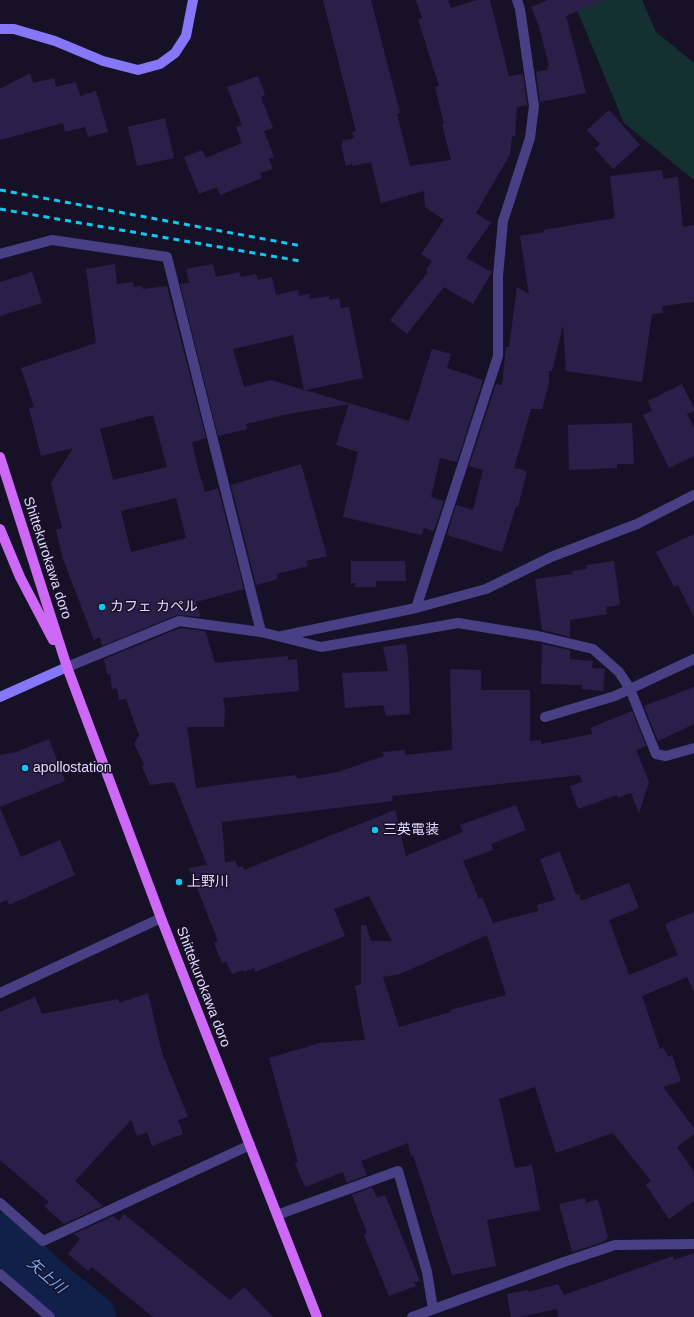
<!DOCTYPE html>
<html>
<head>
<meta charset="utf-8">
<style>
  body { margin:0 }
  canvas { display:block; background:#171128 }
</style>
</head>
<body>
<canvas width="694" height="1317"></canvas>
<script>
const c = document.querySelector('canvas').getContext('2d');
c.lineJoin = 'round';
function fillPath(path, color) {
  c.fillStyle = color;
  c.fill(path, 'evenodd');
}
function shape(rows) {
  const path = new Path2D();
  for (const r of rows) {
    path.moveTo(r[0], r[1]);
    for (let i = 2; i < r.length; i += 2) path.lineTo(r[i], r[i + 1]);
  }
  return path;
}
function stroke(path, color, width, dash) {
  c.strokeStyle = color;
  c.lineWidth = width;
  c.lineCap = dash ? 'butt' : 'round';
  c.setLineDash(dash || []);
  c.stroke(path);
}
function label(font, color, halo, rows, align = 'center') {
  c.font = font + ' Helvetica,"Noto Sans JP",sans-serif';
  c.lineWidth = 3;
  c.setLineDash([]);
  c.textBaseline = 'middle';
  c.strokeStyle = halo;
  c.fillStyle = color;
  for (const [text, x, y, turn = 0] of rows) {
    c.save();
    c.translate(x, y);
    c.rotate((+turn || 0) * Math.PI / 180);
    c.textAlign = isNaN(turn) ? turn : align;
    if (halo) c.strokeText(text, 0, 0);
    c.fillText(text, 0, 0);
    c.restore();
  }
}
fillPath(shape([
  [573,0,642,0,656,32,694,63,694,180,624,123]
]), '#153031');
stroke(shape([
  [0,1236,52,1284,93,1317]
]), '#102048', 46);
fillPath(shape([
  [323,0,371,0,400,113,397,114,410,166,451,160,442,124,444,124,435,87,439,86,418,19,422,18,416,0,448,0,451,8,477,0,490,0,509,76,523,74,527,105,517,107,515,136,512,136,510,154,476,213,491,223,466,258,492,272,473,304,444,287,407,334,390,320,428,272,426,270,432,261,421,254,444,220,425,207,424,191,381,203,371,162,353,166,352,164,346,166,341,145,343,144,342,141,354,138,352,132,356,131],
  [548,0,602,0,602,1,566,16,586,93,540,102,536,72,548,70,547,66,549,66,539,26,531,7],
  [30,73,33,83,54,78,56,87,76,82,80,96,96,91,108,132,88,137,85,127,65,132,63,123,0,140,0,89],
  [258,76,265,95,261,97,273,128,264,131,274,157,269,159,273,169,260,173,262,178,220,195,217,187,199,194,184,157,202,150,206,158,242,143,236,127,242,125,227,87],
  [609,110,640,145,613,169,595,149,600,144,587,130],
  [165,118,174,158,137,166,128,127],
  [662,170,663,179,678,177,683,227,694,225,694,302,662,306,663,313,652,314,642,382,566,371,563,325,552,371,549,371,549,383,542,409,531,409,514,468,527,471,518,507,516,506,502,552,447,535,456,505,473,510,483,470,469,466,496,384,502,385,506,347,509,347,517,287,529,294,520,236,544,232,543,230,615,218,610,176],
  [115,264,117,284,133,282,134,287,142,286,143,289,167,286,206,438,192,442,197,465,205,492,218,488,244,589,196,602,201,617,177,615,102,646,100,637,94,640,63,559,56,530,62,528,51,483,73,448,41,456,29,408,34,407,21,368,96,343,86,269],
  [153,415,167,467,113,480,100,429],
  [176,498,186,538,131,552,121,511],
  [213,264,216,277,239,272,241,277,256,274,258,280,272,277,276,295,298,290,299,296,309,294,310,299,329,296,330,300,339,298,341,308,349,307,363,378,305,390,409,421,432,349,451,354,447,368,483,380,457,462,440,458,431,497,444,501,434,531,424,528,422,535,343,517,358,452,336,445,349,404,288,414,246,424,247,429,218,436,180,284,189,283,186,269],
  [293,335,304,390,271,380,244,387,233,349],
  [32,272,42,303,0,316,0,282],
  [682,384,694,408,694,411,687,414,694,428,694,456,669,468,643,415,652,411,648,401],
  [632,423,634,464,617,464,617,468,569,470,568,425],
  [301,464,327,556,306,561,308,566,277,574,278,579,256,585,231,485],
  [694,534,694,617,678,585,674,587,656,552],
  [351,561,405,561,406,581,376,581,376,587,355,587,355,583,351,583],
  [614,561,620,605,606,607,607,614,570,620,570,637,542,630,535,579,573,574,572,571,587,569,586,565],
  [180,628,205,631,215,663,288,656,288,660,297,659,299,691,223,698,225,709,224,727,187,727,196,788,296,775,297,779,338,772,384,756,383,752,405,750,405,755,452,750,450,669,481,670,481,690,530,690,530,741,541,740,541,744,593,734,590,728,632,711,646,746,636,750,649,782,639,813,631,793,618,798,617,795,578,809,570,786,582,782,580,775,392,796,393,801,222,822,225,862,235,861,238,867,243,866,244,870,395,810,406,856,463,832,460,825,516,805,526,830,491,844,493,850,463,861,479,899,482,897,493,923,538,911,537,905,555,900,540,859,560,852,576,895,579,894,581,901,629,883,639,908,609,920,629,975,678,955,665,924,694,912,694,992,687,977,642,996,660,1049,664,1048,668,1057,672,1055,681,1081,663,1087,694,1128,694,1134,677,1147,694,1172,694,1201,669,1219,646,1185,651,1181,613,1133,556,1153,535,1087,499,1099,515,1168,532,1165,540,1210,487,1220,496,1266,452,1275,413,1155,411,1156,408,1143,361,1161,367,1175,347,1183,343,1172,305,1187,295,1164,298,1162,269,1058,320,1043,365,1040,355,986,361,984,361,925,366,925,371,941,392,941,369,896,334,909,345,936,255,972,254,968,244,972,243,970,232,974,226,961,222,963,214,943,218,941,189,868,207,865,174,782,150,785,142,767,144,764,134,744,139,735,126,699,119,700,117,688,112,689,110,674,107,674,104,659],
  [487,935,506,995,450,1010,451,1012,399,1027,383,977,400,974],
  [406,644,408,660,410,714,386,716,383,705,345,708,342,673,388,671,383,647],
  [542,644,570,650,570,659,593,661,592,668,605,669,603,691,582,689,582,685,541,684],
  [694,687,694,724,658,741,644,706],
  [49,739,65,781,0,807,0,755,16,752],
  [0,808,21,857,60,840,75,875,9,905,7,900,0,903],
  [148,993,162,1053,188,1117,178,1120,183,1134,152,1146,147,1132,137,1136,131,1120,75,1181,103,1206,64,1224,44,1206,49,1202,0,1160,0,1012,35,997,42,1014,118,999,119,1003],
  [372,1187,377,1198,385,1195,420,1281,414,1282,416,1286,389,1296,364,1235,367,1233,352,1195],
  [585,1198,586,1203,598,1199,608,1238,601,1243,572,1252,559,1204],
  [124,1214,230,1300,244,1287,273,1317,153,1317,92,1267,88,1271,68,1254,80,1239,74,1234,113,1216,119,1221],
  [694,1253,694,1317,558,1317,557,1309,520,1317,511,1317,507,1294,528,1290,528,1292,558,1284,564,1295,673,1256,674,1260]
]), '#2a1f48');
stroke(shape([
  [0,254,52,240,167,257,261,632],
  [416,608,498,356,498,276,503,221,530,138,534,106,520,9,517,0],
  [282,636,416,608,486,589,551,557,637,524,694,495],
  [67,667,179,621,261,632,321,647,458,623,538,636,593,649,619,672,630,689,656,754,666,756,694,748],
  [545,717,615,696,694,659],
  [0,993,161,918],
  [0,1203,43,1241,250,1145],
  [277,1215,398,1171,427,1272,433,1309],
  [0,1274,50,1317],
  [412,1317,564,1262,615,1245,694,1244]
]), '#483f84', 10);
stroke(shape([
  [0,29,14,29,55,41,103,61,138,70,160,64,175,53,186,36,193,0],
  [0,697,67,667]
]), '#8577f7', 10);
stroke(shape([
  [0,457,67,667,161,918,317,1317],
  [0,529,20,577,53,640]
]), '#cd68f7', 10);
stroke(shape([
  [0,190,302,246],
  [0,209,300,261]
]), '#11c8f2', 3, [6, 5]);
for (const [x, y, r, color] of [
  [102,607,4,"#11c8f2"],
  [25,768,4,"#11c8f2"],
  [375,830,4,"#11c8f2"],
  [179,882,4,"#11c8f2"]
]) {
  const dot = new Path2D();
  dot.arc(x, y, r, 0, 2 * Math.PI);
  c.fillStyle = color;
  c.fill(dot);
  stroke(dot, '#171128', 1.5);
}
label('14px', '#e1dafd', '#171128', [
  ["Shittekurokawa doro",47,558,72],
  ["Shittekurokawa doro",203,987,69]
]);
label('14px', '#e1dafd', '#171128', [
  ["カフェ カペル",110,607],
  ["apollostation",33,768],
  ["三英電装",383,830],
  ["上野川",187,882]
], 'left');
label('italic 15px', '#6eacf7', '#171128', [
  ["矢上川",46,1276,41]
]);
</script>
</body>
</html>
